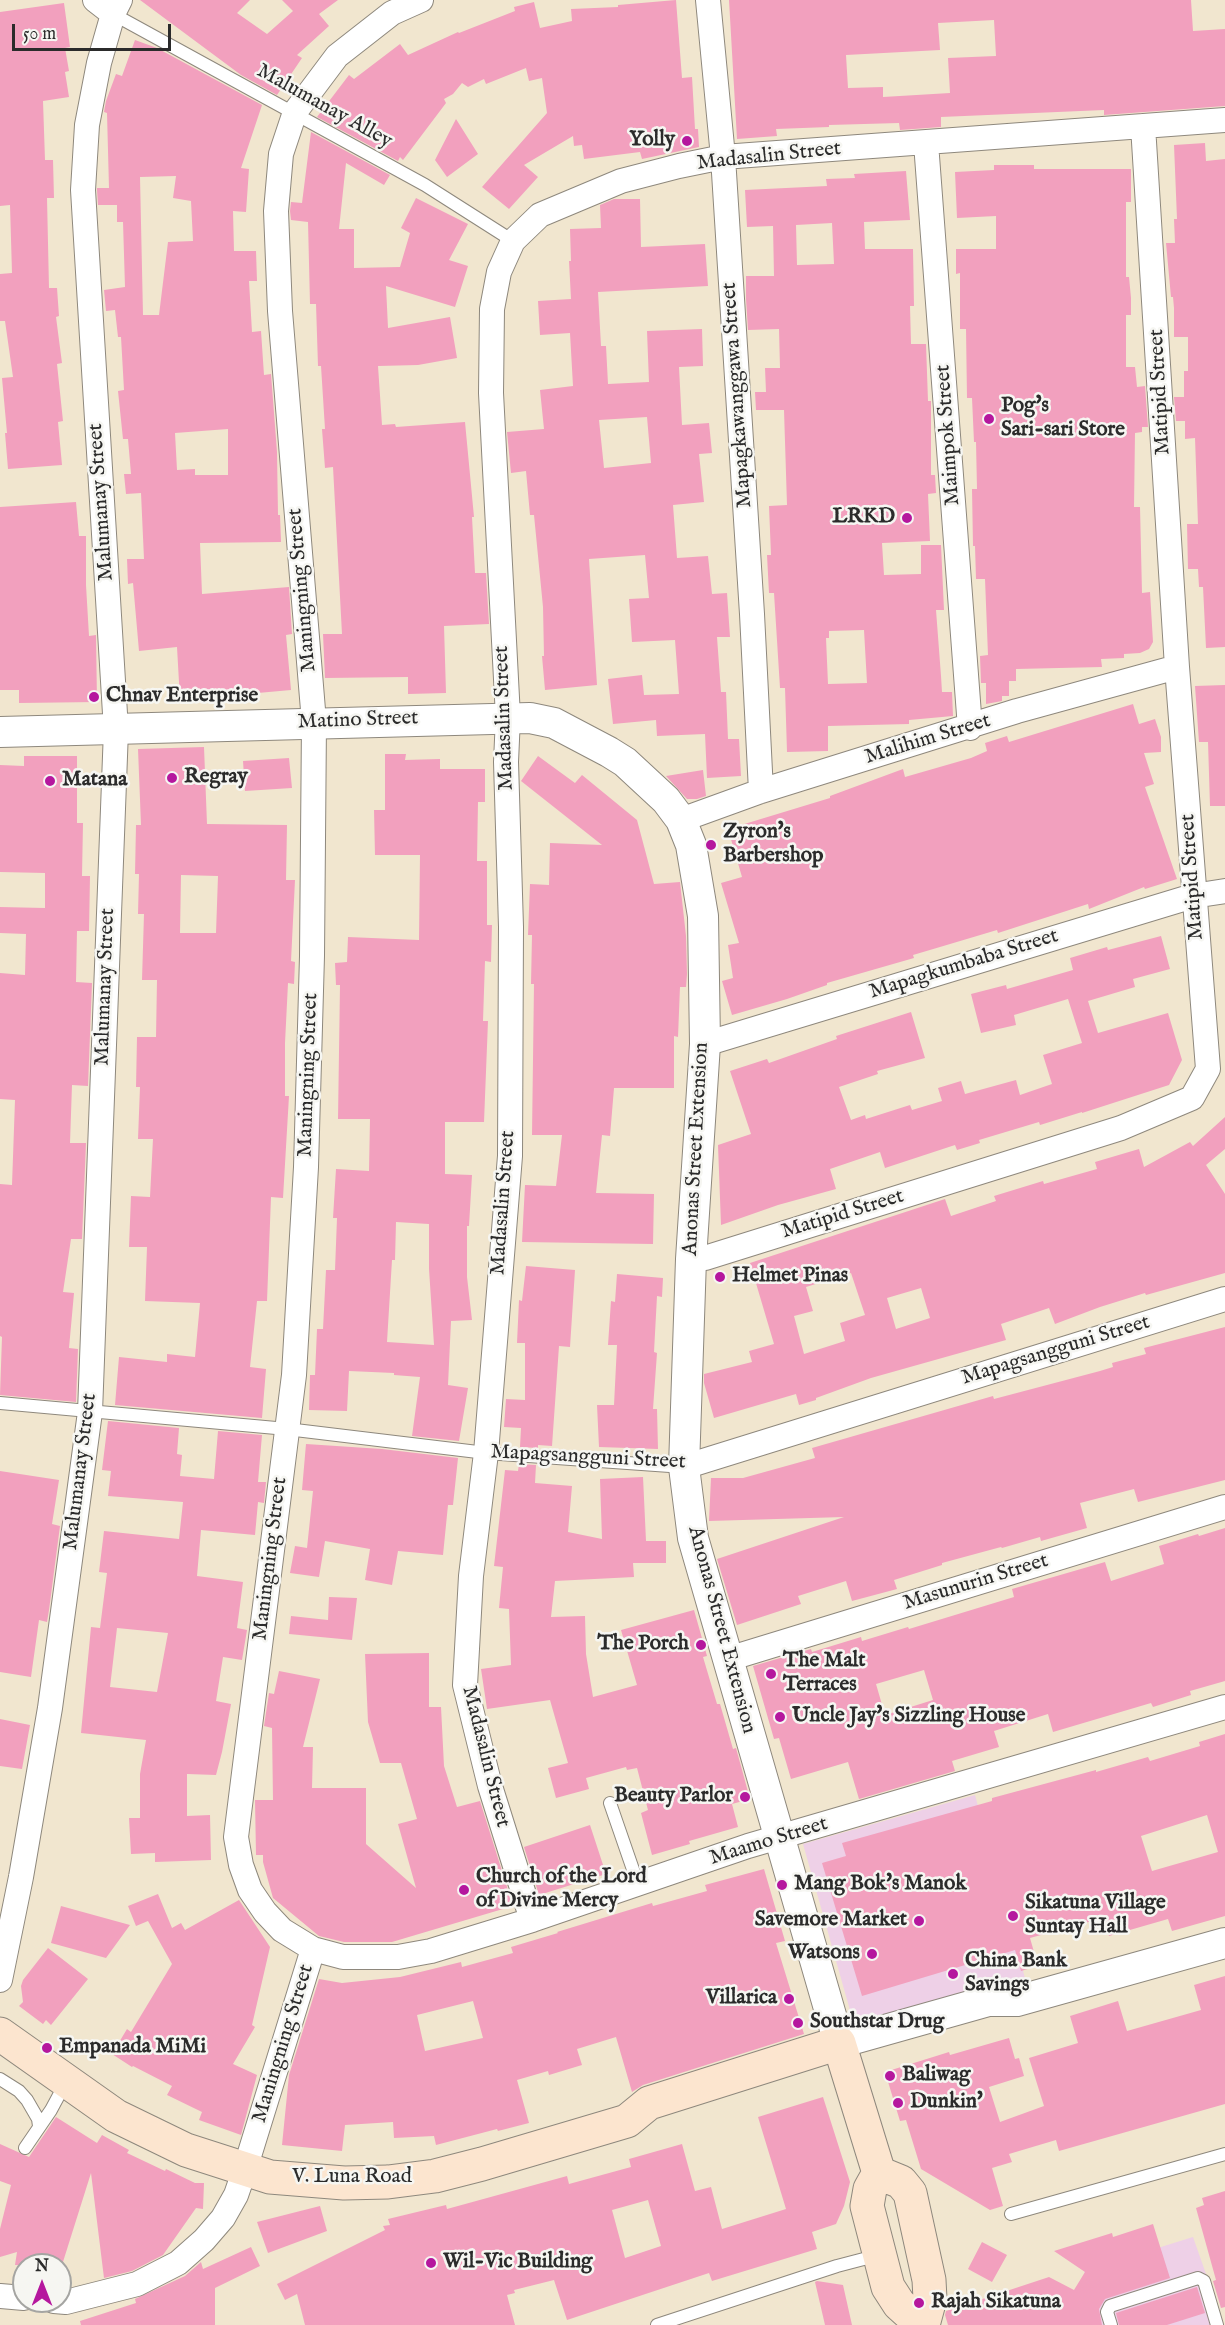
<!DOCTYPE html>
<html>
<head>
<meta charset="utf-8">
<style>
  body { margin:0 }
  #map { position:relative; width:1225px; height:2325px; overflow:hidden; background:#f1e6cf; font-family:"IM FELL English",serif }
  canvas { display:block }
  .north { position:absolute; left:12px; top:2253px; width:60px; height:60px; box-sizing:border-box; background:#f6f6f2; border:2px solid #a5a5a2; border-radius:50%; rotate:0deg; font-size:16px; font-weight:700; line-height:24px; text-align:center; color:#2b2b2b }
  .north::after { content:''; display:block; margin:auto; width:21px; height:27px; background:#b5179e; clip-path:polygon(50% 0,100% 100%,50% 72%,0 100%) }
  .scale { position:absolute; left:12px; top:24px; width:159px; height:27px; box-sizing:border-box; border:3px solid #2b2b2b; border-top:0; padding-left:8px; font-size:18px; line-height:21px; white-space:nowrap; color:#2b2b2b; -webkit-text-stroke:4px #f6f6f2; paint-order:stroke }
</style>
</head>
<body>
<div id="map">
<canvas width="1225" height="2325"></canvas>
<div class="north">N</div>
<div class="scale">50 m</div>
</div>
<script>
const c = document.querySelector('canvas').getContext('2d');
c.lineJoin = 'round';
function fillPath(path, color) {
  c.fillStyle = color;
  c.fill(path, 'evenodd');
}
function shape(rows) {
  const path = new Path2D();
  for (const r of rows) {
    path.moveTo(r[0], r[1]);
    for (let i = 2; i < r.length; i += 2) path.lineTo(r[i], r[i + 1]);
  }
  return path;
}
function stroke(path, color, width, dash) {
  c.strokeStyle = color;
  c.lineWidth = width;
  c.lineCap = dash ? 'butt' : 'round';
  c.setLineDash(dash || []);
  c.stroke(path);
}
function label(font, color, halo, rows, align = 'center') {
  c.font = font + ' "IM FELL English",serif';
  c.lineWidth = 5;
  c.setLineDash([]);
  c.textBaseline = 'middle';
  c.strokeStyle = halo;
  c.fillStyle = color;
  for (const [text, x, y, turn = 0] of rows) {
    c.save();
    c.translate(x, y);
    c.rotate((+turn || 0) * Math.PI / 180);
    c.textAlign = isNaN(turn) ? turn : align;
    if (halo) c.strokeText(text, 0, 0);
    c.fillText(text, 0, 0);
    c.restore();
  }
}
fillPath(shape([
  [975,1795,1025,1978,855,2028,803,1844],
  [1193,2237,1224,2325,1100,2325,1084,2271]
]), '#eed0e7');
fillPath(shape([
  [140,0,250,0,237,13,267,34,293,11,282,0,338,0,319,14,329,26,297,55,302,58,277,95,241,75],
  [676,0,682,78,692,77,695,129,698,129,699,147,642,159,640,152,584,159,582,145,574,146,573,136,524,165,538,177,509,209,482,187,547,113,542,78,529,81,526,68,486,84,484,79,468,87,462,83,453,94,444,99,446,103,403,160,400,157,398,161,317,117,349,75,354,79,400,44,408,55,458,32,459,33,515,11,514,7,534,2,540,28,572,21,571,9,618,7,618,5],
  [729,0,1191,0,1193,31,1225,29,1225,106,1104,115,1104,110,941,117,941,127,900,130,899,123,829,125,829,127,776,129,777,136,737,139],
  [994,20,996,56,948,58,950,93,883,97,883,87,848,88,846,55,940,50,938,23],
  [64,3,70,47,65,48,69,71,65,72,69,97,43,101,45,160,53,160,54,198,47,198,49,288,57,288,59,316,56,317,62,363,57,364,63,421,58,422,62,465,8,469,5,433,7,433,2,378,13,377,5,321,0,321,0,274,12,273,10,205,0,206,0,12],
  [135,40,157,48,262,105,241,168,249,169,246,212,233,211,234,251,256,251,257,281,249,281,252,332,261,331,264,375,271,374,277,452,278,515,280,515,281,542,200,543,202,594,289,587,292,634,286,635,291,690,180,700,177,647,139,651,133,583,128,584,127,559,144,559,141,493,126,494,124,474,131,474,128,439,123,439,118,391,124,390,121,337,118,337,115,310,106,311,104,290,125,287,123,222,117,222,117,205,98,205,97,190,97,188,109,188,107,113,104,112,106,101,116,74,122,76],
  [176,176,173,198,191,201,193,241,168,242,159,315,143,315,140,177],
  [228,429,228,475,195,475,195,469,177,470,175,433],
  [456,119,478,154,447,177,435,160],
  [311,132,390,175,384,185,346,163,339,229,354,229,354,268,400,267,410,233,401,228,416,198,468,224,449,260,468,266,455,307,386,286,388,328,450,317,457,358,418,365,378,366,382,425,395,424,396,427,465,422,474,517,472,517,475,573,486,573,489,624,444,626,446,693,408,694,408,677,325,678,323,634,342,634,333,467,325,468,322,429,325,429,321,366,318,366,316,304,310,304,308,222,291,220,290,211,291,202,302,203],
  [1205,143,1206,161,1225,159,1225,647,1206,648,1203,587,1199,587,1198,569,1188,569,1187,524,1198,524,1195,438,1185,439,1185,421,1176,421,1174,397,1184,397,1184,371,1188,371,1188,337,1174,337,1174,308,1173,297,1171,297,1166,243,1175,243,1174,219,1177,219,1174,145],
  [994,165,1034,165,1034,169,1131,169,1131,202,1126,202,1126,277,1129,277,1131,298,1131,315,1126,315,1126,367,1135,367,1137,387,1145,386,1148,427,1142,427,1142,432,1135,433,1134,507,1140,507,1142,593,1150,592,1153,642,1149,649,1140,653,1124,654,1124,658,1101,659,1102,667,1016,669,1016,681,1009,681,1009,696,1002,696,1002,701,986,704,986,683,981,683,980,656,988,655,985,579,976,579,975,546,973,546,972,489,977,489,976,442,974,442,972,398,967,398,966,329,960,329,960,273,956,274,956,249,996,249,996,216,957,218,955,172,994,170],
  [906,171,910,220,864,222,865,249,913,249,914,306,910,306,911,344,926,344,928,401,931,401,931,475,935,475,936,493,928,494,930,541,882,543,884,575,921,574,921,545,941,545,944,610,936,610,941,676,942,692,952,692,953,716,909,720,909,724,828,726,828,751,787,752,785,688,780,688,774,593,769,593,767,555,771,555,769,506,787,505,784,410,756,410,755,392,766,392,765,368,780,368,779,329,748,330,746,299,746,276,774,276,773,226,747,227,745,190,827,186,826,179,855,178,854,174],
  [832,223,834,264,797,265,796,225],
  [864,630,867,683,828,684,826,638,829,638,829,631],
  [614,199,640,199,641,247,705,244,708,286,598,292,601,346,606,346,608,384,649,382,647,331,702,329,703,366,679,367,682,425,709,423,712,453,699,454,704,502,673,505,677,558,708,556,712,594,727,593,730,637,717,637,721,692,726,692,728,739,739,739,741,776,707,778,705,734,657,736,656,720,613,724,608,679,642,675,644,695,679,694,675,640,632,642,629,599,649,598,645,555,589,559,597,685,545,690,542,656,544,656,543,607,534,515,530,515,526,471,511,473,507,432,544,429,540,390,573,386,570,333,540,335,538,301,571,299,569,261,571,261,570,229,601,228,600,205],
  [647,417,651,463,604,468,599,420],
  [76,502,79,536,86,536,86,585,89,636,96,635,97,702,19,703,19,690,0,690,0,507],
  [1225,685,1225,806,1210,806,1208,742,1199,742,1195,686],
  [1133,704,1139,724,1155,719,1161,737,1161,752,1144,753,1154,784,1145,787,1177,879,1145,889,1144,887,1089,909,1088,904,998,933,997,930,940,947,913,955,914,958,827,983,827,985,787,999,732,1015,722,981,733,978,728,945,739,943,721,883,742,877,728,829,830,798,830,796,903,769,905,777,971,758,987,751,985,743,1007,736,1009,742],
  [204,747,207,824,287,825,286,880,295,880,291,961,295,962,294,984,288,983,285,1043,285,1096,289,1096,283,1198,271,1197,267,1301,257,1301,250,1367,266,1369,262,1418,115,1405,119,1357,167,1362,167,1354,195,1357,200,1303,145,1301,147,1247,129,1247,131,1196,150,1197,153,1139,138,1139,140,1087,136,1087,137,1037,156,1037,157,980,142,980,144,914,138,914,139,874,135,874,136,825,141,825,138,749],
  [181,875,218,876,216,933,180,933],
  [385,754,406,754,405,760,440,759,440,769,485,769,485,802,478,802,477,861,487,861,487,925,492,925,491,962,485,961,483,1021,488,1021,484,1122,445,1122,445,1174,472,1175,469,1226,467,1226,467,1277,472,1320,451,1321,448,1385,468,1388,459,1441,412,1436,420,1377,394,1375,394,1373,349,1371,347,1411,309,1410,310,1375,315,1375,317,1329,323,1329,326,1270,335,1270,337,1218,333,1218,336,1169,369,1171,370,1119,338,1119,340,985,336,985,335,963,347,962,348,937,419,940,420,855,375,855,374,810,385,810],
  [396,1222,429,1224,429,1269,434,1345,387,1342,392,1260,395,1260],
  [24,756,77,756,77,823,83,823,82,876,90,876,89,931,77,931,76,982,92,983,88,1086,72,1085,70,1143,86,1143,82,1239,71,1239,63,1292,74,1293,69,1348,78,1349,76,1402,0,1395,2,1337,0,1336,0,1184,12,1185,15,1100,0,1099,0,973,25,975,26,934,0,933,0,907,45,908,45,873,0,872,0,765,24,766],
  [538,756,575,783,582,775,637,820,654,884,680,882,686,936,687,974,686,987,680,987,678,1037,674,1036,674,1088,614,1088,610,1136,602,1135,596,1193,654,1194,653,1244,522,1242,525,1185,556,1186,562,1135,532,1135,534,984,531,984,532,935,528,935,530,884,549,885,550,843,602,845,521,781],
  [289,758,292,788,245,791,243,761],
  [703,770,706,796,697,799,687,799,666,776],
  [1161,936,1170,969,1133,979,1135,987,1088,1001,1098,1033,1168,1013,1182,1060,1169,1085,1082,1113,1082,1112,1040,1125,1039,1122,979,1140,980,1143,957,1150,955,1145,885,1168,880,1152,830,1169,836,1189,778,1205,721,1225,718,1145,751,1134,730,1071,767,1059,769,1063,837,1039,836,1036,911,1012,925,1058,877,1071,878,1074,839,1087,851,1120,865,1115,866,1119,910,1105,912,1110,942,1101,938,1088,961,1081,965,1094,1016,1080,1020,1095,1052,1084,1043,1055,1082,1043,1068,999,1014,1015,1016,1025,981,1033,971,994,1006,985,1007,989,1073,970,1070,958,1107,947,1108,950],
  [1225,1117,1225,1149,1206,1165,1225,1194,1225,1273,1146,1295,1145,1293,1100,1307,1055,1324,1049,1308,1001,1324,1006,1340,871,1378,816,1398,816,1400,799,1405,796,1394,714,1418,704,1383,704,1374,752,1362,749,1351,774,1344,750,1263,945,1199,951,1216,996,1201,994,1196,1043,1181,1044,1184,1097,1169,1095,1162,1139,1149,1144,1167,1190,1142,1193,1146],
  [851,1273,865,1315,840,1323,845,1341,804,1354,794,1316,813,1311,806,1287],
  [921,1288,930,1318,896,1329,887,1298],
  [526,1266,575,1270,570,1347,559,1346,552,1446,538,1445,538,1448,520,1447,521,1428,504,1427,506,1399,525,1400,525,1343,517,1343,519,1300,522,1301],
  [617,1274,663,1278,662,1297,657,1296,654,1352,657,1353,653,1409,657,1409,658,1449,599,1447,597,1405,614,1405,617,1345,608,1345,611,1301,615,1302],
  [1225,1327,1225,1480,1138,1502,1134,1489,1080,1503,1087,1528,1041,1541,1040,1537,1002,1548,1001,1547,942,1563,942,1565,894,1580,897,1589,852,1601,846,1581,798,1596,801,1604,737,1625,717,1559,844,1517,709,1521,711,1478,743,1478,815,1458,812,1448,993,1396,994,1399,1100,1371,1113,1367,1112,1363,1146,1354,1144,1348],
  [108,1421,179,1428,177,1454,182,1455,180,1476,214,1479,218,1431,262,1435,258,1482,266,1482,264,1503,258,1502,255,1535,201,1530,197,1576,243,1582,237,1628,247,1630,242,1660,223,1657,216,1701,231,1704,222,1752,216,1775,187,1774,187,1816,210,1815,211,1860,155,1862,155,1853,131,1854,129,1818,140,1818,140,1774,146,1740,81,1733,91,1627,100,1628,107,1573,99,1572,104,1531,179,1539,183,1502,108,1496,111,1471,102,1470],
  [117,1628,168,1633,157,1692,110,1687],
  [306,1444,382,1449,458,1458,453,1505,448,1505,443,1555,398,1551,392,1585,365,1580,370,1549,325,1541,319,1577,290,1573,295,1546,307,1548,313,1491,302,1490],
  [519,1464,536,1465,535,1483,572,1486,568,1532,602,1539,600,1479,643,1477,646,1541,666,1541,666,1563,633,1563,634,1577,555,1581,551,1617,585,1616,586,1654,593,1697,637,1685,621,1630,694,1610,707,1656,703,1657,717,1704,720,1704,733,1749,736,1748,750,1799,732,1804,738,1827,689,1841,690,1844,652,1855,641,1813,648,1810,637,1768,627,1770,626,1767,586,1778,589,1789,556,1798,548,1768,568,1763,550,1700,487,1709,481,1669,511,1665,509,1609,499,1608,503,1567,494,1566,505,1470,518,1471],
  [0,1471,59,1480,52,1524,60,1526,49,1610,47,1622,39,1620,31,1677,0,1672],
  [1225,1528,1225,1681,1190,1691,1191,1695,1153,1707,1151,1703,1053,1732,1048,1714,994,1731,999,1747,952,1761,955,1771,859,1799,848,1762,791,1779,779,1738,774,1739,753,1666,811,1649,812,1652,861,1637,862,1641,908,1627,909,1629,1014,1597,1012,1589,1105,1562,1111,1581,1164,1564,1159,1546,1198,1534,1199,1536],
  [924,1670,933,1700,885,1715,876,1684],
  [329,1597,357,1598,352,1640,289,1634,291,1616,328,1620],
  [429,1653,429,1707,441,1707,444,1766,457,1807,480,1801,513,1906,392,1942,344,1942,319,1936,273,1898,263,1862,263,1855,256,1855,255,1800,273,1800,272,1728,264,1726,269,1693,274,1694,279,1671,320,1679,303,1747,313,1747,312,1788,366,1788,366,1844,416,1888,398,1824,417,1819,401,1763,380,1763,368,1722,365,1654],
  [0,1719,30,1725,22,1769,0,1766],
  [1225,1734,1225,1916,1172,1931,1168,1919,1109,1936,1103,1918,1030,1938,1038,1966,1021,1971,1015,1950,862,1996,822,1863,846,1856,842,1843,992,1801,992,1798,1096,1770,1096,1772,1148,1757,1150,1761,1200,1746,1199,1742],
  [1207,1815,1218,1852,1152,1871,1141,1836],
  [590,1825,606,1874,539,1895,524,1847],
  [764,1869,785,1941,776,1943,804,2034,643,2085,632,2092,616,2037,577,2049,582,2065,549,2075,548,2071,517,2080,529,2123,498,2131,497,2129,436,2145,434,2136,394,2138,393,2122,345,2125,342,2151,282,2145,289,2075,319,1979,342,1983,400,1977,461,1962,462,1967,513,1953,511,1947,558,1933,557,1932,652,1903,653,1906,707,1891,705,1885],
  [473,2001,483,2038,425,2051,417,2015],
  [158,1894,172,1928,181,1923,185,1930,239,1900,270,1947,252,2025,255,2027,233,2064,257,2075,241,2135,199,2120,202,2112,167,2095,172,2086,133,2066,132,2067,112,2054,127,2029,131,2032,172,1964,148,1921,136,1926,128,1906],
  [61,1906,130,1925,106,1958,51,1943],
  [48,1948,88,1979,51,2025,46,2020,43,2024,19,2006,23,2002,21,1986,23,1980],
  [1225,1976,1225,2104,1059,2151,1056,2140,1009,2154,1012,2162,992,2168,1003,2206,990,2210,921,2169,906,2120,900,2121,885,2072,949,2052,950,2055,1009,2038,1015,2059,1019,2058,1024,2076,989,2087,1000,2122,1044,2106,1029,2058,1078,2043,1070,2016,1118,2001,1127,2031,1201,2010,1194,1985],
  [823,2097,850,2182,844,2206,836,2224,812,2232,817,2249,712,2281,709,2273,567,2320,554,2280,514,2290,515,2293,507,2295,515,2325,305,2325,297,2294,285,2300,277,2284,385,2230,383,2226,390,2225,388,2219,446,2205,447,2209,567,2176,569,2184,631,2167,629,2159,682,2144,695,2191,711,2187,722,2229,786,2209,758,2117],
  [648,2200,661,2246,625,2258,612,2210],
  [56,2117,97,2143,102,2135,129,2150,127,2153,165,2171,166,2169,195,2183,204,2183,203,2209,196,2208,163,2255,132,2271,104,2278,91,2173,62,2265,15,2265,17,2252,0,2257,0,2229,11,2185,0,2181,0,2144,29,2157],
  [1225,2191,1225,2307,1221,2308,1213,2281,1216,2280,1196,2208,1204,2205,1202,2198],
  [320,2206,327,2231,268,2253,257,2222],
  [1153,2224,1170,2278,1105,2299,1099,2309,1102,2325,948,2325,945,2315,946,2311,1049,2277,1074,2290,1085,2272,1054,2251,1112,2233,1113,2237],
  [982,2242,1007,2255,992,2282,968,2269],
  [251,2247,260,2266,215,2288,215,2325,81,2325,80,2321,136,2303,135,2299,185,2276,201,2262,203,2269],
  [817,2281,843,2285,852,2325,825,2325,815,2282],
  [1197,2287,1205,2313,1167,2325,1119,2325,1116,2313]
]), '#f2a0be');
const service = shape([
  [113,14,425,185,513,241],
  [0,1403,287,1429,486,1453,684,1467],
  [610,1803,638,1884],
  [0,2079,19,2091,27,2100,38,2119,39,2126],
  [25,2148,51,2110,66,2082],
  [1011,2214,1225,2154],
  [657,2325,837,2266,879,2255],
  [1111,2325,1107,2312,1110,2306,1198,2278,1204,2281,1217,2325]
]);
const minor = shape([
  [95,0,113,14],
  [421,0,392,13,337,56,295,112,281,154,276,211,280,311,314,722,312,956,306,1167,294,1375,236,1837,241,1865,250,1890,265,1912,282,1930,313,1949,343,1957,398,1957,431,1951,532,1920,748,1846,1225,1707],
  [708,0,723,157,752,614,761,791],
  [926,143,970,728],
  [681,820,761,791,1017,711,1177,667],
  [705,1044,1193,896,1225,891],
  [691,1259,705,1258,1121,1128,1192,1098,1208,1069,1177,667,1143,126],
  [684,1467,1225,1299],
  [728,1659,1225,1507],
  [532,1920,490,1786,465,1685,471,1576,486,1453,510,1156,511,927,506,762,508,717,491,393,492,309,499,272,513,241,540,215,621,181,679,166,723,157,1225,120],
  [0,1980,21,1877,50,1708,90,1412,116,730,83,190,87,125,99,63,113,14,120,0],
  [0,2296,24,2298],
  [54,2301,66,2302,137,2284,178,2263,204,2240,223,2218,236,2195,245,2169,313,1949]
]);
const tertiary = shape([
  [0,732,530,718,554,723,609,752,625,762,666,800,681,820,691,845,703,916,705,1044,691,1259,684,1467,693,1538,839,2043,988,2001,1017,2001,1225,1943]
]);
const secondary = shape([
  [0,2034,116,2116,186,2150,270,2177,344,2183,388,2182,435,2176,482,2164,627,2121,649,2103,839,2043,879,2173,870,2189,867,2206,888,2287,899,2304,922,2325],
  [879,2173,901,2182,910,2193,929,2280,930,2299,923,2325]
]);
stroke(service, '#8e887d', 14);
stroke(minor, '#8e887d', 26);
stroke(tertiary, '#8e887d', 32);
stroke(secondary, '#8e887d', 35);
stroke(service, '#fff', 12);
stroke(minor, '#fff', 24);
stroke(tertiary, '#fff', 30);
stroke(secondary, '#fce5cf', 33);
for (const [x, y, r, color] of [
  [687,141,6,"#b5179e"],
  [989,419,6,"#b5179e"],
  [907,518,6,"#b5179e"],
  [94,697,6,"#b5179e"],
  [172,778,6,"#b5179e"],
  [50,781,6,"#b5179e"],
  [711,845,6,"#b5179e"],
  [720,1277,6,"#b5179e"],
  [701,1645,6,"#b5179e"],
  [771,1674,6,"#b5179e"],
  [780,1717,6,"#b5179e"],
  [745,1797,6,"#b5179e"],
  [782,1885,6,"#b5179e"],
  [464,1890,6,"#b5179e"],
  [1013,1916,6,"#b5179e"],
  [919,1921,6,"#b5179e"],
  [872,1954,6,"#b5179e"],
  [953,1974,6,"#b5179e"],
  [789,1999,6,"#b5179e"],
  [798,2023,6,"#b5179e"],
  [47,2048,6,"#b5179e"],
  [890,2076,6,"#b5179e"],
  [898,2103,6,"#b5179e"],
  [431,2263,6,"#b5179e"],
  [919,2303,6,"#b5179e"]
]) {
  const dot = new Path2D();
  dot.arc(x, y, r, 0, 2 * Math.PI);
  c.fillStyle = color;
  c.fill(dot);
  stroke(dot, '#f6f6f2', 2);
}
label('21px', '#2b2b2b', '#f6f6f2', [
  ["Malumanay Alley",324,107,29],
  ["Madasalin Street",769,157,-6],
  ["Matipid Street",1161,392,-93],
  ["Mapagkawanggawa Street",738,395,-94],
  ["Maimpok Street",949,435,-94],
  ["Malumanay Street",102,502,-94],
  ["Maningning Street",303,590,-95],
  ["Madasalin Street",505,718,-92],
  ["Matino Street",358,721,-2],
  ["Malihim Street",928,740,-17],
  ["Matipid Street",1193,877,-94],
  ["Mapagkumbaba Street",964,965,-17],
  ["Malumanay Street",106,987,-88],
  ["Maningning Street",309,1075,-88],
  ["Anonas Street Extension",697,1149,-87],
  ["Madasalin Street",504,1203,-86],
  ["Matipid Street",843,1215,-17],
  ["Mapagsangguni Street",1056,1351,-17],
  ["Mapagsangguni Street",588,1458,3],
  ["Malumanay Street",81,1472,-83],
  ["Maningning Street",271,1559,-83],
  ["Masunurin Street",976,1583,-17],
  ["Anonas Street Extension",721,1630,75],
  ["Madasalin Street",485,1757,76],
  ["Maamo Street",769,1842,-17],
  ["Maningning Street",284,2044,-73],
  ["V. Luna Road",352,2178]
]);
label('bold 21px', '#2b2b2b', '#f6f6f2', [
  ["Yolly",675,141,"right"],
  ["Pog's",1001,407],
  ["Sari-sari Store",1001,431],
  ["LRKD",895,518,"right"],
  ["Chnav Enterprise",106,697],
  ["Regray",184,778],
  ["Matana",62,781],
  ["Zyron's",723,833],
  ["Barbershop",723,857],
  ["Helmet Pinas",732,1277],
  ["The Porch",689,1645,"right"],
  ["The Malt",783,1662],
  ["Terraces",783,1686],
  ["Uncle Jay's Sizzling House",792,1717],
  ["Beauty Parlor",733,1797,"right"],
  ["Church of the Lord",476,1878],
  ["of Divine Mercy",476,1902],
  ["Mang Bok's Manok",794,1885],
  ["Sikatuna Village",1025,1904],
  ["Suntay Hall",1025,1928],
  ["Savemore Market",907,1921,"right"],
  ["Watsons",860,1954,"right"],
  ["China Bank",965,1962],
  ["Savings",965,1986],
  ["Villarica",777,1999,"right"],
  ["Southstar Drug",810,2023],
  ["Empanada MiMi",59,2048],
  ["Baliwag",902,2076],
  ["Dunkin'",910,2103],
  ["Wil-Vic Building",443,2263],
  ["Rajah Sikatuna",931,2303]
], 'left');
</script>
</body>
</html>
